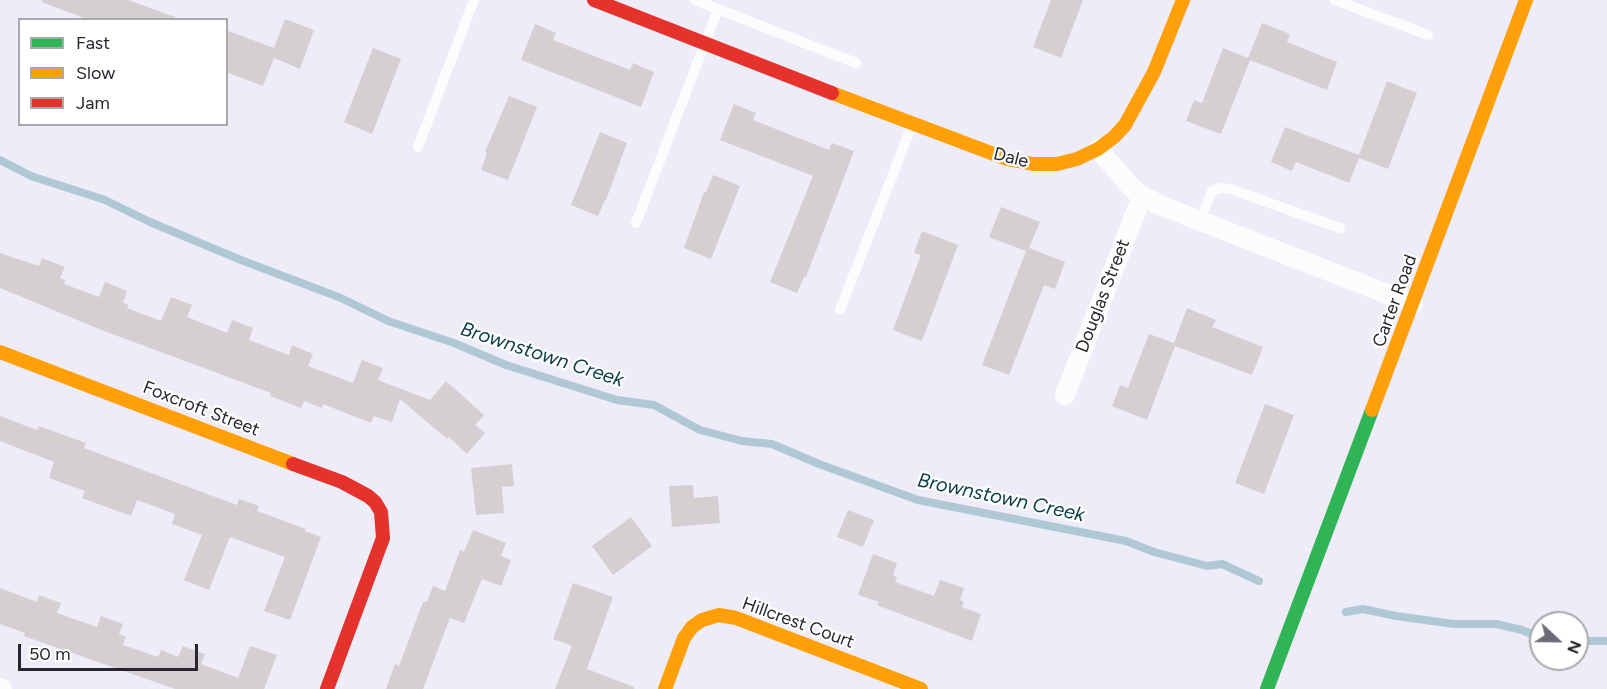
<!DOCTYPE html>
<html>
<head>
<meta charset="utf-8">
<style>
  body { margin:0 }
  #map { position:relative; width:1607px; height:689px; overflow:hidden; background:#eeecf9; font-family:Figtree,sans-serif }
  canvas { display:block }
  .legend { position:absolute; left:18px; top:18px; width:210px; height:108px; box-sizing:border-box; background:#fff; border:2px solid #a9a8ab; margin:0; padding:8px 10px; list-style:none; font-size:18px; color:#27262e }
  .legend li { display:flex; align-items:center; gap:12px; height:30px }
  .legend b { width:30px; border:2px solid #a9a8ab }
  .north { position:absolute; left:1529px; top:611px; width:60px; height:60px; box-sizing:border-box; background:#fff; border:2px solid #a9a8ab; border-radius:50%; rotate:112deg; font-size:16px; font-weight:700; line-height:24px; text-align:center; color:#27262e }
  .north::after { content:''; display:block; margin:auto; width:21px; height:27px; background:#6d6b75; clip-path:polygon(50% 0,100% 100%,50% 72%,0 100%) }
  .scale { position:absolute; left:18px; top:644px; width:180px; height:27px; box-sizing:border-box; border:3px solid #27262e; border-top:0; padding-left:8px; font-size:18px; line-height:21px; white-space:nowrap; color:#27262e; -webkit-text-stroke:4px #fff; paint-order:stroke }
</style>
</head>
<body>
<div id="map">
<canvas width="1607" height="689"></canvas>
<ul class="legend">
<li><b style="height:8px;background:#30b455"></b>Fast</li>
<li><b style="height:8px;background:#ff9f0a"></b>Slow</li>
<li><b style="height:8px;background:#e5322d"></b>Jam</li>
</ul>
<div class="north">N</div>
<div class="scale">50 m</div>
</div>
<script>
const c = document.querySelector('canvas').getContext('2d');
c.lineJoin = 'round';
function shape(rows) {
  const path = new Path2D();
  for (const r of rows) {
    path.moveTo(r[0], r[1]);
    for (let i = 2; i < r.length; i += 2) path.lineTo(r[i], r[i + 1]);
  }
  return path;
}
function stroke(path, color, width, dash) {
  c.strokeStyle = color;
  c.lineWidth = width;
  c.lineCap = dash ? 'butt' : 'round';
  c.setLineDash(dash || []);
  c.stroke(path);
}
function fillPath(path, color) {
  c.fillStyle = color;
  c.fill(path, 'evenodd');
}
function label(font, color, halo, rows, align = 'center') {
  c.font = font + ' Figtree,sans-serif';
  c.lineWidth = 4.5;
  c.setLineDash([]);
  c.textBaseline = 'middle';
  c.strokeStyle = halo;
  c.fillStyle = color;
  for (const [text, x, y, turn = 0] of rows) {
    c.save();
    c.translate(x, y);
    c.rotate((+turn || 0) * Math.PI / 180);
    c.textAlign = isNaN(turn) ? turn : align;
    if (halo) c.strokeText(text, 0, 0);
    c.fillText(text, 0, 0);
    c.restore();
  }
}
stroke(shape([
  [0,160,31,176,105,200,150,222,241,260,341,298,388,321,454,343,506,365,617,400,654,405,700,430,742,441,772,444,819,464,918,500,1126,541,1154,552,1207,566,1222,564,1259,581],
  [1346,612,1363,609,1396,616,1454,624,1496,624,1522,630,1541,638],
  [1577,641,1607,641]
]), '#b0c8d4', 8);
fillPath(shape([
  [42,0,128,0,175,17,175,20,89,20,42,2],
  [1051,0,1083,0,1061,58,1033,47],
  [285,19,314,30,300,69,274,58,263,86,226,72,226,30,274,48],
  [1262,23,1290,34,1287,42,1337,62,1327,90,1250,60,1221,134,1186,121,1194,100,1202,103,1223,48,1248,58],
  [535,24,556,33,553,40,630,70,633,63,654,72,641,107,521,60],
  [373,48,401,59,372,134,344,122],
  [1387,81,1417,93,1388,169,1359,158,1349,183,1296,162,1292,171,1271,162,1285,127,1359,155],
  [509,96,537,107,508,180,481,170,487,153,485,152],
  [734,104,756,113,753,120,829,150,832,143,854,151,806,277,804,277,797,293,770,282,813,176,720,140],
  [600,132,627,143,606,200,605,200,598,216,571,205],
  [713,175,740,186,711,259,684,248,704,192,706,192],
  [1001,207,1040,222,1029,248,1065,262,1055,289,1044,285,1009,375,982,365,1026,251,989,237],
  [922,231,958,245,922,341,893,330,921,255,914,253],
  [0,253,39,266,42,258,65,267,60,278,65,280,64,284,99,297,105,282,127,291,123,303,128,304,127,308,161,321,171,297,192,305,187,317,227,333,232,320,253,328,249,340,289,355,292,345,313,354,308,366,353,383,362,360,383,368,378,380,430,400,446,381,484,415,475,425,485,433,467,454,449,437,447,439,400,399,392,422,374,416,371,423,323,404,322,408,304,401,301,408,270,396,271,393,104,331,0,288],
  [1187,308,1216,320,1212,327,1263,347,1252,375,1175,346,1147,420,1112,406,1120,385,1128,388,1149,334,1174,343],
  [1265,404,1294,415,1264,494,1235,483],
  [0,416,37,430,39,426,86,443,84,448,237,505,239,499,259,506,257,511,306,529,305,531,321,537,290,620,264,611,285,557,230,537,209,590,184,580,202,535,172,524,175,514,137,500,131,516,82,498,85,491,49,478,54,462,0,441],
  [512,464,514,486,502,487,504,513,476,515,471,468],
  [693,485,694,498,718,496,720,523,672,527,669,486],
  [848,510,874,520,863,547,837,537],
  [631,517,652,546,613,575,592,546],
  [473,530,506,543,501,556,511,560,501,586,482,579,464,623,450,618,423,689,386,689,395,664,399,666,423,602,427,602,433,586,445,591,460,550,464,552],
  [873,554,897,563,893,575,897,577,895,582,934,596,940,580,964,588,960,600,964,602,962,607,981,614,972,641,877,605,879,602,858,595],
  [573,583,613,597,587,669,634,687,634,689,555,689,572,646,553,639],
  [0,588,37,602,39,595,61,603,57,613,97,627,101,616,123,624,119,634,126,637,123,645,158,657,161,650,178,657,183,646,205,654,201,664,238,678,250,646,277,655,264,689,175,689,24,636,25,633,0,624]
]), '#d5cfd2');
stroke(shape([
  [695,0,856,63],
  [1335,0,1428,35],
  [418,147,474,0],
  [1200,221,1212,191,1221,188,1230,189,1340,228],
  [636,223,718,9],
  [840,310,912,125]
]), '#fcfcfe', 10);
stroke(shape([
  [1098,149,1133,189,1142,196,1162,206,1413,304],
  [1065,395,1142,196],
  [0,688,2,689]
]), '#fcfcfe', 20);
stroke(shape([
  [1267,689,1372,410]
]), '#30b455', 14);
stroke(shape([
  [832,93,1007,159,1033,164,1057,164,1077,159,1098,149,1114,137,1125,125,1154,72,1183,0],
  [0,352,293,464],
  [1372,410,1526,0],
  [665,689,684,638,692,627,702,620,719,615,736,618,921,689]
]), '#ff9f0a', 14);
stroke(shape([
  [594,0,832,93],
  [293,464,342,482,368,496,375,502,381,512,383,538,327,689]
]), '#e5322d', 14);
label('18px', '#27262e', '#fff', [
  ["Dale",1011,158,14],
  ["Douglas Street",1103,296,-69],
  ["Carter Road",1395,301,-70],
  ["Foxcroft Street",201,409,21],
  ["Hillcrest Court",798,623,20]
]);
label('italic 20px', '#0a3d4b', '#fff', [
  ["Brownstown Creek",542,355,18],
  ["Brownstown Creek",1001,498,12]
]);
</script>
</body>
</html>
